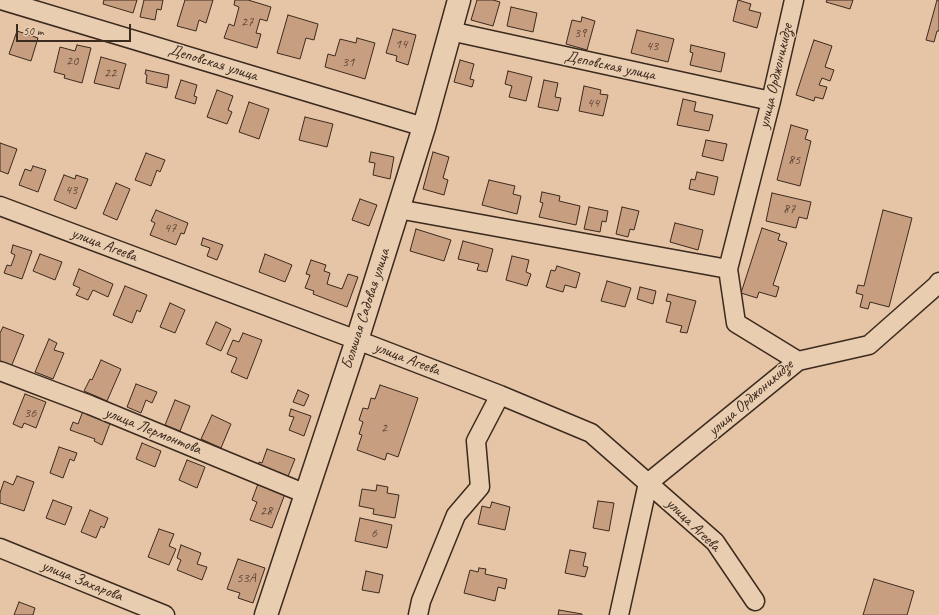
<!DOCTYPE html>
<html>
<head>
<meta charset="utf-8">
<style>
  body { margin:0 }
  #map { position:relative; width:939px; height:615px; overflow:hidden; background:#e6c5a6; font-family:Caveat,sans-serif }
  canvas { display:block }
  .scale { position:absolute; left:16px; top:24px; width:115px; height:18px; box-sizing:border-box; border:2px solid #3b2a1e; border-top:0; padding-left:5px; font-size:12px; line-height:14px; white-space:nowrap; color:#3b2a1e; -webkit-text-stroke:3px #e9cdb0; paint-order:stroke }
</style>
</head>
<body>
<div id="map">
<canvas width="939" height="615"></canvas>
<div class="scale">50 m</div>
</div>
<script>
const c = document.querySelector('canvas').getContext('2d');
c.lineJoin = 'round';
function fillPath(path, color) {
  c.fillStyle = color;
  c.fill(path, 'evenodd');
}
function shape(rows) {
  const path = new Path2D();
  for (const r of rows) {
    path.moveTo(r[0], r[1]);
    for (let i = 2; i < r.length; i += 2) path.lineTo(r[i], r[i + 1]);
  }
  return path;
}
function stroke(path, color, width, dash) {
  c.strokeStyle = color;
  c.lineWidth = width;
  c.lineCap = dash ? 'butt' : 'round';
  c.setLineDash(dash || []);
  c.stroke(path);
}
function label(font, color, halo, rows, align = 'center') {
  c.font = font + ' Caveat,sans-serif';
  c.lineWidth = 3;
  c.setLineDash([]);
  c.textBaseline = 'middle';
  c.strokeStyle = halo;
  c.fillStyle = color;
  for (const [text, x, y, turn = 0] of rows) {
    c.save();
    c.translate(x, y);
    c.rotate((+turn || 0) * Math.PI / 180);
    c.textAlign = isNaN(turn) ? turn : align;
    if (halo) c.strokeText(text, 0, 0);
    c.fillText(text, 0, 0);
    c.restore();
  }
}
const building = shape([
  [104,0,137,0,133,13,103,4,104,0],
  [144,0,163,0,161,10,157,9,155,20,140,17,144,0],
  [185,0,213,0,206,23,199,20,196,31,177,26,185,0],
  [235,0,248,0,271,7,267,21,260,19,256,33,261,34,257,48,224,38,229,24,234,26,239,7,234,5,235,0],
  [477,0,493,0,500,2,493,26,471,20,477,0],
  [738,0,751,4,749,10,761,13,757,28,733,21,738,0],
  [827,0,853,0,850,9,826,2,827,0],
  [937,0,939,0,939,31,937,31,934,42,926,40,937,0],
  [511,7,537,13,533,32,507,26,511,7],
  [288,15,318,24,314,40,306,38,300,59,277,53,288,15],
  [582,17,595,21,587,50,566,44,572,20,581,22,582,17],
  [393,29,416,35,408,65,396,61,397,56,386,53,393,29],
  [637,30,674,39,668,62,631,53,637,30],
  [17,31,38,38,31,61,9,54,17,31],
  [357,38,375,43,365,79,325,67,328,54,335,56,340,39,356,43,357,38],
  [814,40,832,46,825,67,834,70,830,81,822,78,819,85,827,87,823,99,815,97,814,101,796,95,814,40],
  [77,45,91,48,82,83,64,78,65,75,54,72,60,47,75,51,77,45],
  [691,45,725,53,721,72,690,65,693,53,690,52,691,45],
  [101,57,126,64,119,89,94,83,101,57],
  [460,60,474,64,470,79,474,80,472,87,454,82,460,60],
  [146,70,169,75,167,88,146,83,147,75,145,74,146,70],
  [508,71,532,77,526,101,509,97,512,86,505,84,508,71],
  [181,80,197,85,194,96,197,97,195,104,175,98,181,80],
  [544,80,558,83,555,97,561,98,558,111,538,107,544,80],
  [584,86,601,90,600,94,608,95,603,116,579,111,584,86],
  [217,90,233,96,228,110,232,112,227,124,207,117,217,90],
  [683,99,696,102,694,111,713,115,709,131,677,125,683,99],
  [249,102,269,109,259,139,239,132,249,102],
  [305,117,333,124,327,147,299,140,305,117],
  [791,125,808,130,805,139,811,141,800,186,777,180,791,125],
  [706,140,727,144,723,161,702,156,706,140],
  [0,143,17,149,8,174,0,171,0,143],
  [371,152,394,157,390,179,373,175,375,163,369,162,371,152],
  [433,152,449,157,443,178,448,180,444,195,423,189,433,152],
  [146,153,165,160,160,172,157,170,151,186,135,180,146,153],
  [33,166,46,170,38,192,19,185,25,169,31,171,33,166],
  [697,172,718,177,714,195,689,189,691,179,695,180,697,172],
  [64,175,75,179,76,175,88,179,76,209,54,200,64,175],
  [489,180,515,186,513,194,521,196,517,214,482,205,489,180],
  [116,183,130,189,117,220,103,214,116,183],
  [542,192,560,196,559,201,580,206,576,225,539,217,543,203,540,202,542,192],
  [772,193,811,202,807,219,799,217,796,228,766,221,772,193],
  [360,199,377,205,369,226,352,220,360,199],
  [589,207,608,211,606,222,602,221,600,232,584,229,589,207],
  [622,207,639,211,634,230,630,229,628,237,616,234,622,207],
  [156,210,188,223,184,234,181,233,176,245,150,235,155,223,151,221,156,210],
  [883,210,912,218,889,307,870,302,868,309,860,307,863,295,856,293,858,285,864,286,883,210],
  [675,223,703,230,698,250,670,242,675,223],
  [762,228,780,234,778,240,787,243,773,285,779,287,776,297,759,292,757,298,741,293,762,228],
  [416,229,451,240,444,261,410,251,416,229],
  [203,238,223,245,217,260,207,256,210,248,201,245,203,238],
  [463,241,493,249,487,272,477,270,479,264,458,259,463,241],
  [13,245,32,251,22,279,4,273,7,265,11,266,15,255,11,253,13,245],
  [40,254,62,262,55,280,33,271,40,254],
  [265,254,292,265,285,282,259,272,265,254],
  [512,256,529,260,526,272,531,274,527,286,506,280,512,256],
  [311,260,326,265,324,271,330,273,327,284,342,289,348,274,358,277,347,307,313,294,314,291,305,288,310,275,306,274,311,260],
  [557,266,580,273,576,288,565,285,563,292,546,287,551,270,555,271,557,266],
  [79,269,113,284,108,297,93,290,88,300,76,295,80,288,73,285,79,269],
  [607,281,631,288,625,307,601,301,607,281],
  [125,286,147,295,140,312,137,310,132,323,113,315,125,286],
  [640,287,656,291,653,304,637,299,640,287],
  [668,294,696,301,687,333,680,332,682,326,666,322,671,302,666,301,668,294],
  [170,303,185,310,175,333,160,327,170,303],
  [216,322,231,329,221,351,206,344,216,322],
  [3,327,24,335,11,367,0,363,0,333,3,327],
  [243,333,262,340,247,379,231,372,237,358,227,354,233,340,239,342,243,333],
  [49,339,57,343,54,350,64,353,53,379,35,372,49,339],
  [101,360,121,369,107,401,84,391,90,379,92,380,101,360],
  [136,384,157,392,152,403,146,400,141,413,127,407,136,384],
  [380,385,418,398,398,457,387,453,385,460,357,450,362,435,359,434,363,422,359,420,363,408,368,409,371,398,375,399,380,385],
  [298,390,309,395,304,406,293,402,298,390],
  [25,394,46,402,36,428,24,423,22,428,13,424,25,394],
  [175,400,190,406,180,431,165,425,175,400],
  [291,409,311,416,304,436,289,430,294,417,289,416,291,409],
  [83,411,111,421,102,445,94,441,95,439,70,430,73,422,78,424,83,411],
  [212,415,231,424,221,448,201,439,212,415],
  [142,443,161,451,155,467,136,459,142,443],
  [59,447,77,453,74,461,70,459,63,478,50,473,59,447],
  [267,449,295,459,287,479,257,468,259,462,262,463,267,449],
  [187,460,205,467,197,488,179,480,187,460],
  [17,476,34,482,24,511,0,503,0,493,4,481,13,485,17,476],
  [258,484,285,494,272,528,250,520,257,502,252,500,258,484],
  [377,485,388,487,387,493,399,495,395,518,373,514,374,509,359,506,362,489,376,491,377,485],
  [53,500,72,507,65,525,46,518,53,500],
  [598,501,614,503,609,531,593,528,598,501],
  [492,502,510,507,505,530,478,524,482,506,490,508,492,502],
  [90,510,108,518,104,528,101,526,96,538,81,532,90,510],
  [360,518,392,525,387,548,355,541,360,518],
  [159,529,174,534,169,546,176,549,169,565,148,557,159,529],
  [181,545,201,553,197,564,207,567,202,580,177,570,181,560,177,558,181,545],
  [570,550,586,553,583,566,588,567,585,577,565,573,570,550],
  [238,559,265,568,253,603,238,598,240,593,227,589,238,559],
  [479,568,486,569,485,574,507,579,505,589,498,587,495,601,464,593,470,570,478,572,479,568],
  [366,571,383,575,379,593,362,590,366,571],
  [874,579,914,591,907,615,863,615,874,579],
  [19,602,35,608,33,615,14,615,19,602],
  [559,610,582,614,582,615,558,615,559,610]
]);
fillPath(building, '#c89e80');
stroke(building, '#3b2a1e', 1);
const street = shape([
  [1,0,424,127],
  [450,31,771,101],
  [0,206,357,340,500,395,591,433,715,542,755,601],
  [398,209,728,269],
  [798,361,869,345,937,285,939,282],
  [0,371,90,405,306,494],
  [0,548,165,615],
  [418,615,421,601,456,515,480,487,476,441,500,395],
  [619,615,648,483,798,361,736,323,728,269,771,101,794,0]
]);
const secondary = shape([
  [266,615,357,340,424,127,459,0]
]);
stroke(street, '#3b2a1e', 21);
stroke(secondary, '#3b2a1e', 25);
stroke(street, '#e9cdb0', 18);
stroke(secondary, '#e9cdb0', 22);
label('14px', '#5e4736', null, [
  ["27",247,22],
  ["39",580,33],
  ["14",401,44],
  ["43",652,46],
  ["20",72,61],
  ["31",348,62],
  ["22",110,73],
  ["44",593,103],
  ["85",794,160],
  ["43",71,190],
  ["87",789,209],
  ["47",170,228],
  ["36",30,413],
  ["2",384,428],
  ["28",266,511],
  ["6",374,533],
  ["53А",246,578]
]);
label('16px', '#3b2a1e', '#e9cdb0', [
  ["Деповская улица",213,63,17],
  ["Деповская улица",610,66,12],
  ["улица Орджоникидзе",776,76,-77],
  ["улица Агеева",104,245,21],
  ["Большая Садовая улица",366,309,-72],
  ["улица Агеева",407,359,21],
  ["улица Орджоникидзе",751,398,-41],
  ["улица Лермонтова",153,431,22],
  ["улица Агеева",693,525,44],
  ["улица Захарова",82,581,22]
]);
</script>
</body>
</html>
